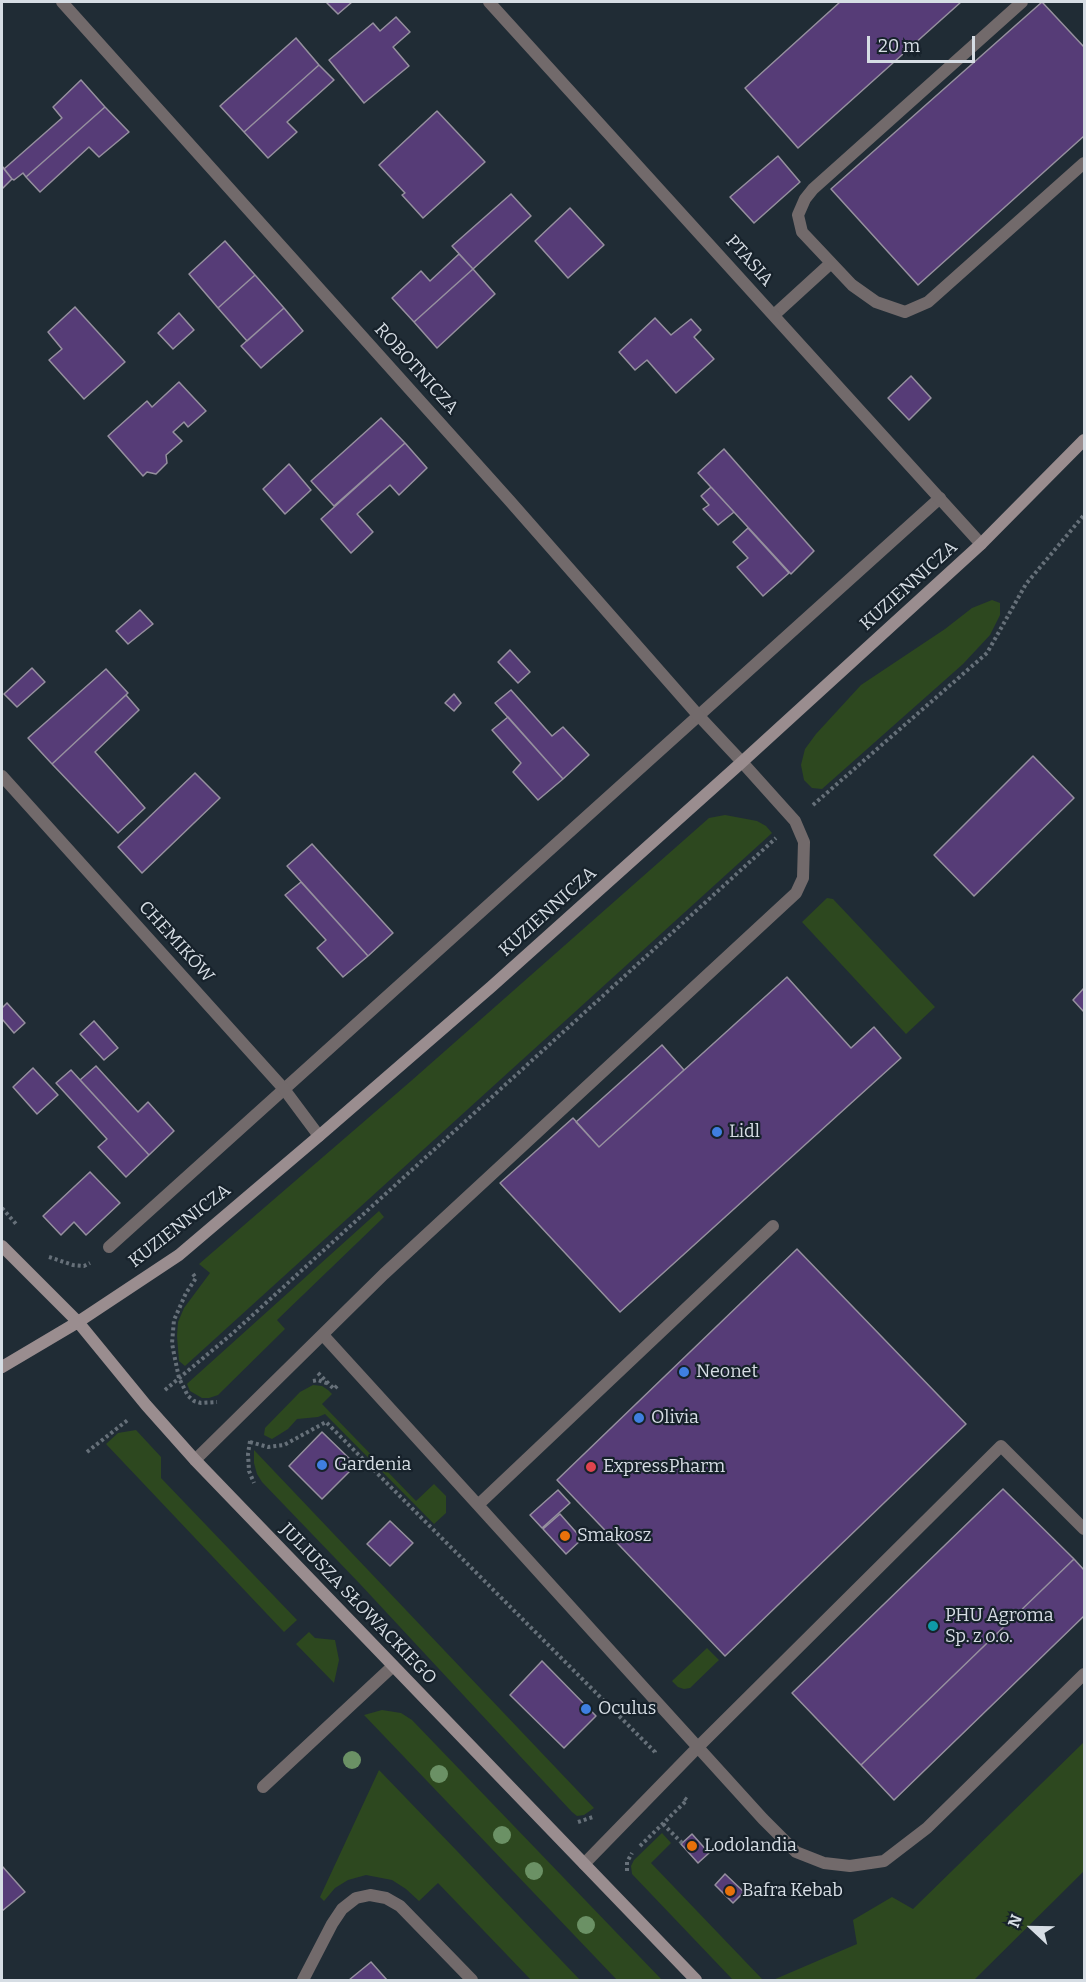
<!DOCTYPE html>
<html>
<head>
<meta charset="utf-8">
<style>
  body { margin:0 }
  #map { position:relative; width:1086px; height:1982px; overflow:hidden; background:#202c35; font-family:Bitter,serif }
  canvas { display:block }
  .frame { position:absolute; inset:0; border:3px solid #d6dde4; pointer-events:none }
  .north { position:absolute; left:1002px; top:1898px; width:60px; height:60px; -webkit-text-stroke:4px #17222b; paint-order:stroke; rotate:292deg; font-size:16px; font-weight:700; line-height:24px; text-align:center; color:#d6dde4 }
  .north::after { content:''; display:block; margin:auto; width:21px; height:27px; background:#d6dde4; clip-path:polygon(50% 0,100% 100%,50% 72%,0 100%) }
  .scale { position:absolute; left:867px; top:36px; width:108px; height:27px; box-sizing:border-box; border:3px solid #d6dde4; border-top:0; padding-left:8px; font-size:18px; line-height:21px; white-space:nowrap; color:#d6dde4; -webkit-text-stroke:4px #17222b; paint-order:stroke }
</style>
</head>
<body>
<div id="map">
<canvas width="1086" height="1982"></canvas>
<div class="frame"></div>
<div class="north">N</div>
<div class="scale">20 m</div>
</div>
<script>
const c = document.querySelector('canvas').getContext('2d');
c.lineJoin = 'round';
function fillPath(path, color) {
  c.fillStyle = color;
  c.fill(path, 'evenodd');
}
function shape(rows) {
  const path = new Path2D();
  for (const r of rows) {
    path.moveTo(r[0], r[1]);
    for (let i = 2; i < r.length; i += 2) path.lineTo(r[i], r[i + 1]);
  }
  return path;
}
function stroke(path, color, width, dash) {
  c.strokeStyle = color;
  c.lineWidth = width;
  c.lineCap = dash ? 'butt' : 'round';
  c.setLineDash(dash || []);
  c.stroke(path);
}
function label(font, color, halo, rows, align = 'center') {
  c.font = font + ' Bitter,serif';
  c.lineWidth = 4.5;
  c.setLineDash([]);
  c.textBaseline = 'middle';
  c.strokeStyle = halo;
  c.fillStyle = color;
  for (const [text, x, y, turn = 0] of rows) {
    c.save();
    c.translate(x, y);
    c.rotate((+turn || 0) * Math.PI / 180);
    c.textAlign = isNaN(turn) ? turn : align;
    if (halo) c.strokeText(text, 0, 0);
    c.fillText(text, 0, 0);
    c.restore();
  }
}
fillPath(shape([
  [992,600,1000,603,1000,615,990,635,963,664,822,789,812,788,804,780,801,765,805,749,816,734,861,685,945,629,972,608],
  [725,815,757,821,766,826,772,833,185,1366,179,1361,177,1336,178,1322,184,1308,210,1273,199,1264,411,1081,709,818],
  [827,898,833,899,935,1007,906,1034,802,922],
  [379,1211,384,1217,277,1320,285,1329,218,1395,209,1398,202,1398,190,1391,187,1384,189,1382],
  [313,1385,322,1386,328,1390,332,1394,322,1404,416,1501,434,1484,446,1496,446,1513,434,1524,325,1414,318,1417,297,1419,288,1429,272,1439,264,1435,265,1428,300,1392],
  [136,1430,161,1457,161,1478,297,1620,284,1632,106,1444,118,1433],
  [254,1450,594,1808,584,1815,577,1816,572,1812,360,1584,262,1482,257,1474,254,1463],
  [309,1632,315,1638,335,1640,339,1660,334,1683,296,1644],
  [707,1648,719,1660,690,1688,684,1689,678,1687,672,1681],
  [382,1710,401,1713,412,1720,662,1980,617,1980,364,1715],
  [1084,1742,1084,1871,974,1980,773,1980,857,1944,853,1920,892,1897,913,1909],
  [379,1770,457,1851,580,1980,531,1980,438,1883,419,1901,406,1889,392,1880,366,1875,348,1880,335,1888,324,1901,320,1897],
  [662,1833,671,1843,651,1863,763,1980,733,1980,632,1874,631,1866,634,1860]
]), '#2d481f');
const building = shape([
  [326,2,352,2,338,14,326,2],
  [840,2,961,2,798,148,745,88,840,2],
  [1042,2,1084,47,1084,136,918,285,831,189,1042,2],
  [396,17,410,32,393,47,409,66,364,103,329,60,373,23,380,31,396,17],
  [296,38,319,65,244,132,220,106,296,38],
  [319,65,334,80,287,122,297,132,268,158,244,132,319,65],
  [81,80,105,107,26,177,23,173,14,180,12,179,4,169,62,118,53,107,81,80],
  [105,107,129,132,99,157,89,147,40,192,26,177,105,107],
  [437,111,485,162,423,218,402,195,405,193,379,165,437,111],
  [778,156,800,182,754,223,730,197,778,156],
  [2,166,12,179,2,189,2,166],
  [511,194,531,216,473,269,452,246,511,194],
  [570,208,604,245,568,278,535,241,570,208],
  [225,241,255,275,218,308,189,274,225,241],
  [459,254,473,269,414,322,392,298,421,271,430,281,459,254],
  [473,269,495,294,437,348,414,322,473,269],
  [255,275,284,308,247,341,218,308,255,275],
  [75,307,125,362,84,399,49,360,62,349,48,332,75,307],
  [284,308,303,331,261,368,241,346,284,308],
  [179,313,194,330,173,349,158,333,179,313],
  [655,318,671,335,691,319,701,330,694,337,714,359,676,393,647,360,635,370,619,352,655,318],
  [911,376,931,398,909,420,888,398,911,376],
  [179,382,206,411,188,427,184,422,173,432,182,441,166,455,167,463,156,474,147,472,143,476,108,436,147,401,152,407,179,382],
  [381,418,405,443,334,506,311,481,381,418],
  [405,443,427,468,399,495,390,485,357,514,373,532,351,553,321,519,405,443],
  [724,449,814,551,791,574,698,473,724,449],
  [289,464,311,490,285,514,263,489,289,464],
  [711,487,734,512,718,525,703,509,709,505,701,496,711,487],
  [748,528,789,573,763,596,737,567,748,558,733,542,748,528],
  [140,610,153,624,128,644,116,631,140,610],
  [510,650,530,672,518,683,498,662,510,650],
  [32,668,45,682,17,707,4,694,32,668],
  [106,669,128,693,52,764,28,738,106,669],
  [511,690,552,736,563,727,589,755,563,779,495,703,511,690],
  [454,694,461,703,454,711,445,703,454,694],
  [126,695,139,710,95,752,145,808,118,833,52,764,126,695],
  [508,717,563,779,538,800,513,772,521,763,492,730,508,717],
  [1033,756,1074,798,974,896,934,855,1033,756],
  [195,773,220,798,142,873,118,847,195,773],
  [312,844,393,933,368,956,287,866,312,844],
  [301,882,368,956,343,977,317,948,326,940,285,895,301,882],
  [787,977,851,1048,874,1027,901,1058,620,1312,500,1183,573,1118,599,1147,787,977],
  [1084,988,1084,1012,1073,1000,1084,988],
  [7,1003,25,1023,14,1033,2,1019,2,1008,7,1003],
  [94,1021,118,1048,104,1060,80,1034,94,1021],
  [662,1045,684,1070,599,1147,576,1122,662,1045],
  [96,1066,138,1112,148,1102,174,1131,149,1155,80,1080,96,1066],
  [33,1068,58,1095,37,1114,13,1087,33,1068],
  [71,1070,149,1155,126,1177,98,1147,107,1139,56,1083,71,1070],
  [90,1172,120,1203,86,1235,74,1222,61,1235,43,1216,90,1172],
  [797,1249,966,1424,725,1656,557,1480,797,1249],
  [322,1432,356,1465,322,1499,289,1466,322,1432],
  [1003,1489,1074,1559,861,1765,792,1693,1003,1489],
  [558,1490,570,1503,542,1528,530,1515,558,1490],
  [560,1514,582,1539,566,1554,543,1529,560,1514],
  [390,1521,413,1543,390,1566,367,1544,390,1521],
  [1074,1559,1084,1570,1084,1616,894,1800,861,1765,1074,1559],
  [542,1661,596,1716,564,1748,510,1695,542,1661],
  [692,1834,709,1853,698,1863,681,1844,692,1834],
  [2,1866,25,1892,2,1911,2,1866],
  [725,1874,744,1892,733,1903,715,1885,725,1874],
  [371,1962,387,1980,349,1980,371,1962]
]);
fillPath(building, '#563c77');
stroke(building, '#96909f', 1.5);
stroke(shape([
  [813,805,987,653,1026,584,1084,515],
  [2,1208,16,1224],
  [49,1257,73,1265,84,1266,90,1263],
  [193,1274,196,1278,186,1293,174,1320,172,1343,174,1354,179,1378,188,1396,194,1401,201,1403,217,1402],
  [318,1373,334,1389,338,1385],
  [313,1381,318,1380,329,1384],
  [165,1390,233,1333,776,838],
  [250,1441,248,1454,249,1471,254,1483],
  [250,1442,268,1447,284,1445,326,1422,655,1752,655,1755],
  [87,1452,129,1419],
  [578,1822,593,1817],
  [663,1824,682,1843],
  [640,1846,687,1800,683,1797],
  [627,1871,627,1862,632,1853]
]), '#667079', 4, [3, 3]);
stroke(shape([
  [1022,2,813,189,805,199,798,215,802,232,852,285,876,302,905,312,928,302,1084,163],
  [774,315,831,263],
  [773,1226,478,1505,763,1819,796,1852,824,1863,850,1866,884,1861,927,1828,1084,1674],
  [109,1247,940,498],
  [323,1335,478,1505],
  [195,1460,384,1274,796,893,803,878,804,842,795,821,742,762],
  [263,1787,393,1666],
  [584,1864,699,1746,1001,1446,1084,1529],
  [303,1980,332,1924,342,1909,356,1898,370,1895,386,1898,400,1906,472,1980]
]), '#726a6b', 12);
stroke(shape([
  [62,2,509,500,698,715,742,762],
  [489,2,981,544],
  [2,776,284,1089,319,1136]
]), '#726a6b', 12);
stroke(shape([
  [2,1246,78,1322,146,1405,195,1460,696,1980],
  [2,1367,78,1322,179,1255,319,1136,491,987,742,762,981,544,1084,440]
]), '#9a8d8f', 12);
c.fillStyle = '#6b9165';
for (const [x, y] of [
  [352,1760],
  [439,1774],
  [502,1835],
  [534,1871],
  [586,1925]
]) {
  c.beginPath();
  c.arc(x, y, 9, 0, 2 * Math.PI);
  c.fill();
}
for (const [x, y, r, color] of [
  [717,1132,6,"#3f7fe0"],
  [684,1372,6,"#3f7fe0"],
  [639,1418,6,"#3f7fe0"],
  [322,1465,6,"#3f7fe0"],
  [591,1467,6,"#e0444e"],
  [565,1536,6,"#e8710a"],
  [933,1626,6,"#0f9aa8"],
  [586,1709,6,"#3f7fe0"],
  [692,1846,6,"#e8710a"],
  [730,1891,6,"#e8710a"]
]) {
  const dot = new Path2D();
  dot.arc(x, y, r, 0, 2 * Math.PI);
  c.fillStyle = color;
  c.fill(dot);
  stroke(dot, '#17222b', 2);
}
label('18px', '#d6dde4', '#17222b', [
  ["PTASIA",749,261,48],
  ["ROBOTNICZA",416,369,48],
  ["KUZIENNICZA",909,586,-42],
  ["KUZIENNICZA",548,912,-42],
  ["CHEMIKÓW",176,942,48],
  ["KUZIENNICZA",180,1226,-38],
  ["JULIUSZA SŁOWACKIEGO",358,1604,46]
]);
label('18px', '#d6dde4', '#17222b', [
  ["Lidl",729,1132],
  ["Neonet",696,1372],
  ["Olivia",651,1418],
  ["Gardenia",334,1465],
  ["ExpressPharm",603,1467],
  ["Smakosz",577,1536],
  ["PHU Agroma",945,1616],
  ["Sp. z o.o.",945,1637],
  ["Oculus",598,1709],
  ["Lodolandia",704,1846],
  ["Bafra Kebab",742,1891]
], 'left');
</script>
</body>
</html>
